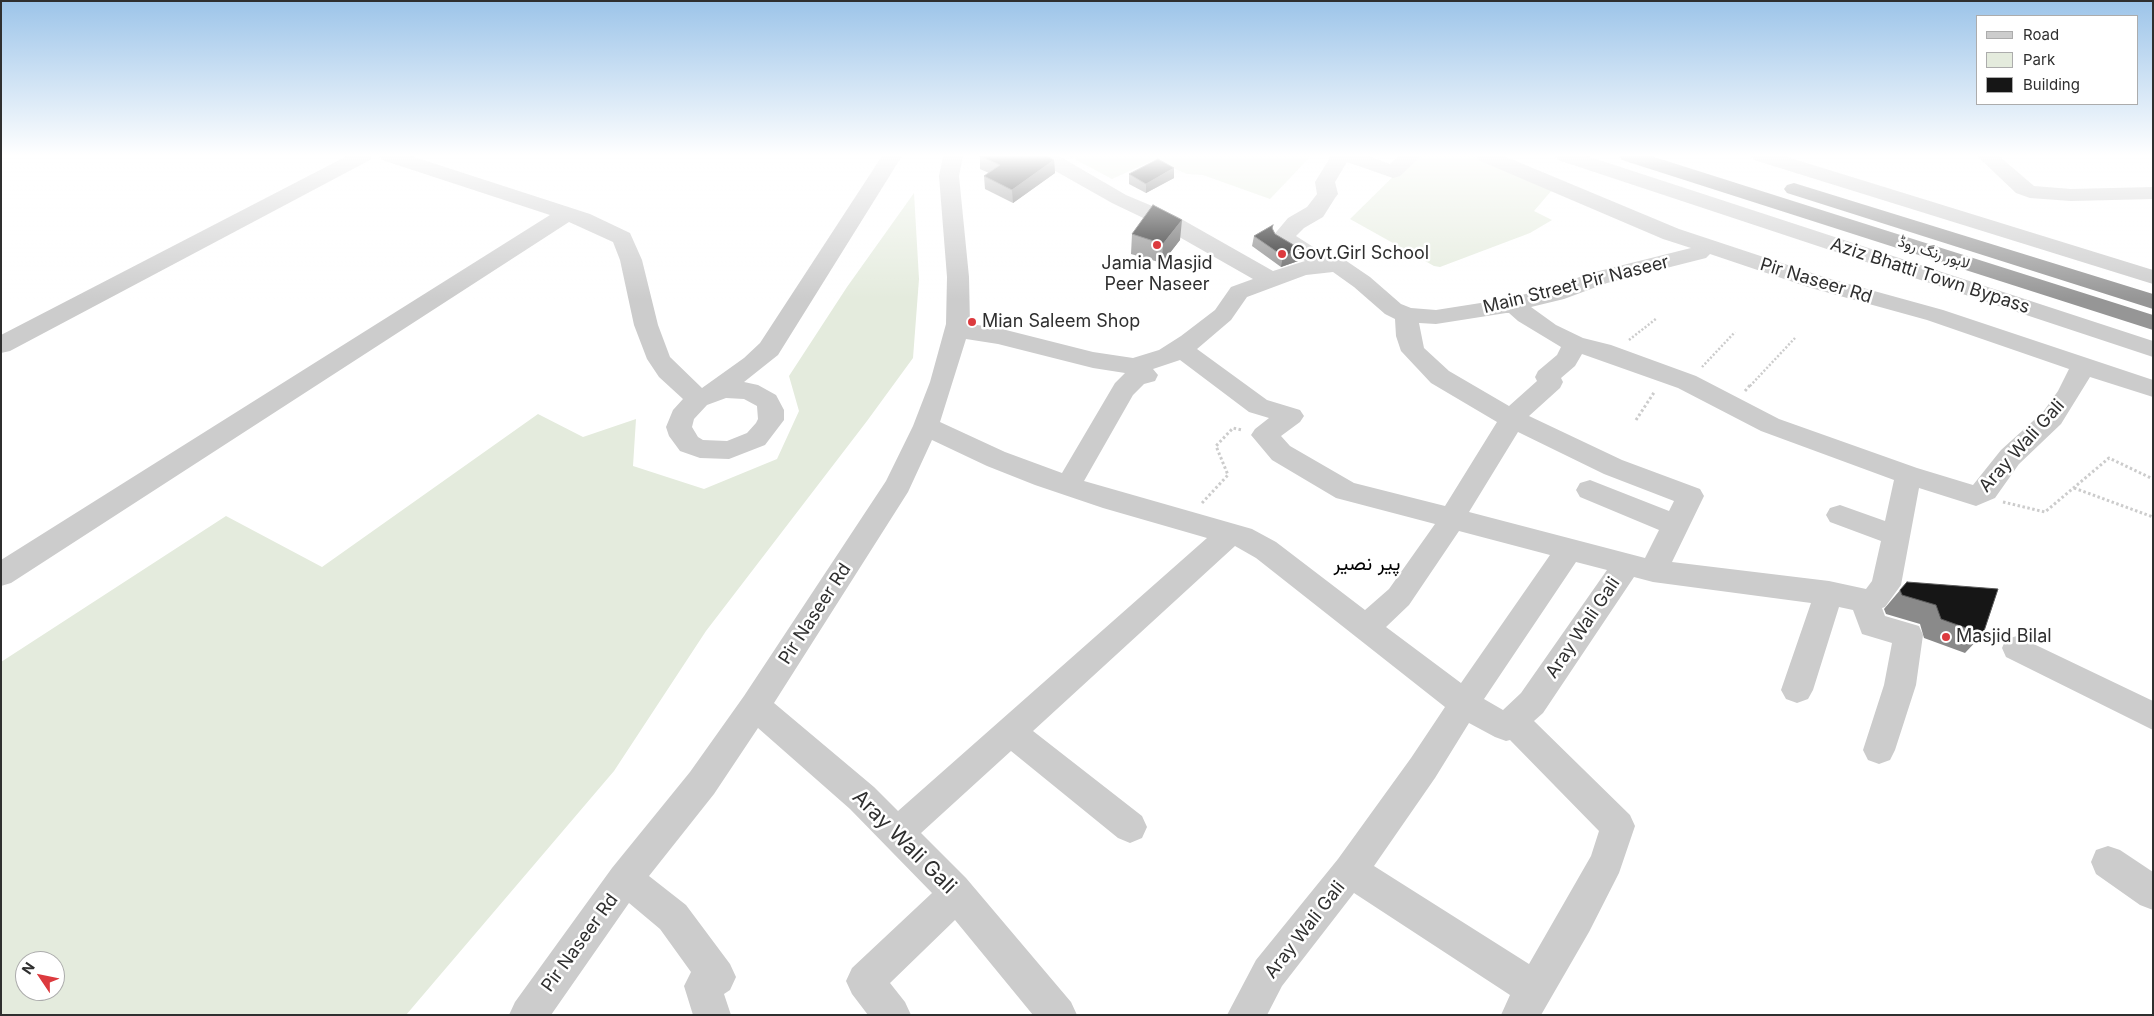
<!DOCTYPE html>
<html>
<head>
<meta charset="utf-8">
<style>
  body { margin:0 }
  #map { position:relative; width:2154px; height:1016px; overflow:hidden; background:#fff; font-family:Inter,sans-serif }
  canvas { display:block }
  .frame { position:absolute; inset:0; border:2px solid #2f2f2f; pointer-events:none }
  .legend { position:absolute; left:1976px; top:15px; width:162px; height:90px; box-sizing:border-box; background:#fff; border:1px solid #acacac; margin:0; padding:6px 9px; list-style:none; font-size:15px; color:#2f2f2f }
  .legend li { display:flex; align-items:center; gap:10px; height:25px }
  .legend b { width:25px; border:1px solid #acacac }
  .north { position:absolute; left:15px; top:951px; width:50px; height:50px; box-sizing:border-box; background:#fff; border:1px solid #acacac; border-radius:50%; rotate:304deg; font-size:14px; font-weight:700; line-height:20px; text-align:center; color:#2f2f2f }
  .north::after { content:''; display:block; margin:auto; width:18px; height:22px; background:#dc3a3e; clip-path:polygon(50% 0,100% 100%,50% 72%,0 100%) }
</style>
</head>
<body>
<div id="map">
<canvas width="2154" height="1016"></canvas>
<div class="frame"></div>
<ul class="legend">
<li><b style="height:6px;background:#ccc"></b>Road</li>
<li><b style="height:14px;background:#e4ebdd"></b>Park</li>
<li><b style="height:14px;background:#161616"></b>Building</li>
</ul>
<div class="north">N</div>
</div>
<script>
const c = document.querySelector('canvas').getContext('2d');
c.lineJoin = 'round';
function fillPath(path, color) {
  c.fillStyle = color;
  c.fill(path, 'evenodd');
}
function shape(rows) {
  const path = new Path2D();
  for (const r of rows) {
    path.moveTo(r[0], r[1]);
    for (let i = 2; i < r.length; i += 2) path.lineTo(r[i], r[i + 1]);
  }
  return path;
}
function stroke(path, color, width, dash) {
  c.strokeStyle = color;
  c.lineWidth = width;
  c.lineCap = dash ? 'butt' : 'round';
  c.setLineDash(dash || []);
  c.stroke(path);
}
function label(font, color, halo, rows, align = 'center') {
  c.font = font + ' Inter,Vazirmatn,sans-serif';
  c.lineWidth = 5;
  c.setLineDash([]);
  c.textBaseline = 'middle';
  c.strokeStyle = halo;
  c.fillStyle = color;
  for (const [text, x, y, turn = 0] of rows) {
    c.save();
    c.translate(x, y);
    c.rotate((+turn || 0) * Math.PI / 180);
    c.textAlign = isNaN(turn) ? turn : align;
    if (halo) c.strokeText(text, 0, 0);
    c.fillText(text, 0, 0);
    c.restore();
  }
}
fillPath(shape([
  [1069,156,1311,156,1270,199,1203,175,1187,174,1154,160,1112,179],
  [1414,156,1472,156,1552,190,1534,211,1552,220,1530,233,1440,267,1434,266,1350,219],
  [914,193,919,279,913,358,867,421,706,631,614,771,406,1015,1,1015,1,662,226,516,322,567,538,414,583,437,636,419,633,466,704,489,777,459,799,411,789,376,847,287],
  [25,961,55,961,55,991,25,991]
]), '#e4ebdd');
stroke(shape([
  [1629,340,1657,318],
  [1702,367,1735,332],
  [1750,386,1795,338]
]), '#ccc', 2.5, [2, 2]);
stroke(shape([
  [1745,391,1751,384],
  [1636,420,1655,391],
  [2074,488,2153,517],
  [2003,502,2045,512,2109,458,2153,479],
  [1202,503,1228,475,1216,446,1233,428,1242,430]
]), '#ccc', 3, [2.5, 2.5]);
fillPath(shape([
  [347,156,373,156,370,160,10,351,1,353,1,335,347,156],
  [379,156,411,156,590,214,630,233,642,260,658,325,670,357,702,388,744,358,760,343,882,156,902,156,778,355,744,382,758,385,776,395,784,410,784,420,765,445,729,459,700,458,680,451,669,436,666,427,673,410,683,399,659,377,647,359,634,325,620,260,613,242,569,222,11,583,1,586,1,560,550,215,382,160,379,156],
  [726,398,744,399,757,406,758,419,756,423,747,433,727,441,703,440,698,437,692,427,694,419,707,405,726,398],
  [943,156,963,156,959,176,969,277,970,324,998,328,1093,352,1133,358,1159,350,1181,336,1215,310,1231,287,1253,279,1160,226,1112,203,1036,160,1033,156,1059,156,1126,195,1176,216,1273,271,1305,261,1275,242,1272,237,1288,218,1307,207,1317,194,1315,182,1331,156,1369,156,1390,164,1398,156,1421,156,1400,176,1393,178,1347,162,1335,182,1338,194,1335,198,1323,217,1304,228,1296,236,1332,259,1345,260,1370,277,1401,304,1411,308,1436,310,1506,299,1549,288,1591,273,1691,248,1663,239,1478,160,1475,156,1504,156,1679,229,1827,278,1943,310,2153,380,2153,397,2090,377,2061,424,2019,464,1995,498,1976,506,1919,488,1901,585,1885,607,1882,608,1885,616,1919,626,1923,635,1916,685,1895,750,1890,760,1879,764,1868,760,1863,750,1884,685,1892,643,1862,634,1853,610,1839,607,1813,690,1808,699,1797,703,1786,699,1781,690,1811,603,1653,582,1634,577,1543,713,1534,721,1630,815,1635,826,1619,873,1589,932,1541,1015,1501,1015,1510,995,1354,893,1282,986,1267,1015,1227,1015,1256,960,1338,859,1411,758,1445,707,1256,558,1235,546,1033,731,1142,816,1147,827,1142,838,1130,843,1118,838,1011,751,921,833,966,878,1071,1002,1077,1015,1033,1015,955,920,890,983,905,1002,911,1015,868,1015,852,994,846,981,852,968,932,893,850,809,758,728,714,794,649,876,686,905,730,964,736,977,730,990,724,994,731,1015,693,1015,684,986,691,972,660,929,629,903,551,1015,509,1015,515,1002,612,868,690,772,744,696,886,481,913,426,930,382,946,324,947,277,939,176,943,156],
  [1710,254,1811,288,1927,320,2069,369,2058,391,2043,412,2001,450,1973,485,1917,468,1779,419,1696,376,1611,345,1583,338,1556,325,1531,307,1564,299,1607,283,1706,258,1710,254],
  [1333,272,1354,287,1385,314,1395,319,1396,336,1401,351,1431,383,1497,422,1445,506,1354,483,1290,446,1281,436,1300,422,1304,416,1300,410,1267,400,1197,349,1231,320,1247,297,1306,275,1333,272],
  [1506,313,1509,313,1518,321,1561,347,1557,355,1538,371,1535,377,1537,381,1509,406,1449,371,1424,348,1419,323,1436,324,1506,313],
  [966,339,998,344,1093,368,1125,373,1115,383,1062,473,1005,452,940,422,966,339],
  [1582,354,1678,388,1761,431,1894,480,1885,521,1840,505,1830,508,1826,515,1830,522,1881,541,1872,581,1866,589,1829,581,1672,562,1704,496,1700,489,1622,460,1529,416,1560,388,1563,382,1561,378,1575,366,1582,354],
  [1180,360,1249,412,1269,418,1255,429,1251,435,1272,460,1336,498,1435,524,1389,589,1365,610,1276,542,1252,529,1084,481,1133,395,1144,384,1155,381,1158,375,1153,369,1180,360],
  [1518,432,1604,474,1674,501,1669,511,1590,480,1580,483,1576,490,1580,497,1659,530,1645,558,1469,512,1518,432],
  [932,440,987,466,1035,485,1103,508,1207,538,898,811,874,787,774,703,908,492,932,440],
  [1459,531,1550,555,1461,683,1386,627,1409,605,1459,531],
  [1576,562,1607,570,1521,693,1503,710,1484,699,1576,562],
  [1469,723,1495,737,1506,741,1510,740,1599,831,1591,856,1529,964,1374,866,1435,778,1469,723],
  [1555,156,1587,156,2153,341,2153,357,1558,160,1555,156],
  [1751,156,1784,156,2153,270,2153,284,1754,160,1751,156],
  [1977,156,1999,156,2034,186,2071,189,2153,187,2153,199,2071,201,2030,198,2016,193,1977,156],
  [2017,636,2153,701,2153,730,2006,657,2002,648,2006,639,2017,636],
  [2108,846,2120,850,2153,872,2153,910,2140,905,2096,874,2091,862,2096,850,2108,846]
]), '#ccc');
fillPath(shape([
  [1619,156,1651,156,2153,315,2153,330,1622,160,1619,156],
  [1794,183,2153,294,2153,309,1787,193,1784,189,1787,185,1794,183]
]), '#969696');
fillPath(shape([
  [980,156,1054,160,1055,173,1013,203,985,189,984,176,989,173,980,169],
  [1129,174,1174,178,1146,193,1129,184],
  [1273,225,1272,229,1275,234,1301,260,1281,267,1252,246,1254,236],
  [1132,234,1180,240,1162,263,1131,254],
  [1907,582,1983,634,1965,653,1924,638,1920,624,1886,614,1884,609]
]), '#8a8a8a');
fillPath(shape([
  [1054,160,1055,173,1013,203,1012,190],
  [1174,168,1174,178,1146,193,1146,184],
  [1182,220,1180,240,1162,263,1163,244],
  [1302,250,1301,260,1281,267,1283,256]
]), '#5c5c5c');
const building = shape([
  [980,156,1047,156,1054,160,1012,190,984,176,1000,165,980,156],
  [1158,159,1174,168,1146,184,1129,174,1158,159],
  [1153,205,1182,220,1163,244,1132,234,1153,205],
  [1273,225,1272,228,1275,234,1302,250,1283,256,1254,236,1273,225],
  [1907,582,1998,589,1983,634,1941,619,1936,605,1902,595,1900,590,1907,582]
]);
fillPath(building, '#161616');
stroke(building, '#5c5c5c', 1);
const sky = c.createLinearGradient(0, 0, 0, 299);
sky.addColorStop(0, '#9cc4e9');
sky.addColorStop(0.52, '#fff');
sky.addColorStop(1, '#ffffff00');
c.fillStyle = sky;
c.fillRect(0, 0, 2154, 299);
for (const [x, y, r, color] of [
  [1157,245,5,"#dc3a3e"],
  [1282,254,5,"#dc3a3e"],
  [972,322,5,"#dc3a3e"],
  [1946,637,5,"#dc3a3e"]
]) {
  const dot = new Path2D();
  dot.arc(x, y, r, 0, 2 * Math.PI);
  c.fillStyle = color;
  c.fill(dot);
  stroke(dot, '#fff', 2);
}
label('15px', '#2f2f2f', '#fff', [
  ["لاہور رنگ روڈ",1934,253,18]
]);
label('18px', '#2f2f2f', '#fff', [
  ["Govt.Girl School",1292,254],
  ["Jamia Masjid",1157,264,"center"],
  ["Peer Naseer",1157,285,"center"],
  ["Mian Saleem Shop",982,322],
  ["Masjid Bilal",1956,637]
], 'left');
label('18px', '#2f2f2f', '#fff', [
  ["Aziz Bhatti Town Bypass",1930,276,18],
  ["Pir Naseer Rd",1816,281,17],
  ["Main Street Pir Naseer",1576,285,-14],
  ["Aray Wali Gali",2022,446,-48],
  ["Pir Naseer Rd",815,614,-57],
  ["Aray Wali Gali",1583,628,-56],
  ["Aray Wali Gali",1305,930,-52],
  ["Pir Naseer Rd",580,943,-54]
]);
label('20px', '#000', '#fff', [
  ["پیر نصیر",1367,564]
]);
label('21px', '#2f2f2f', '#fff', [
  ["Aray Wali Gali",904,842,45]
]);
</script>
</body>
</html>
